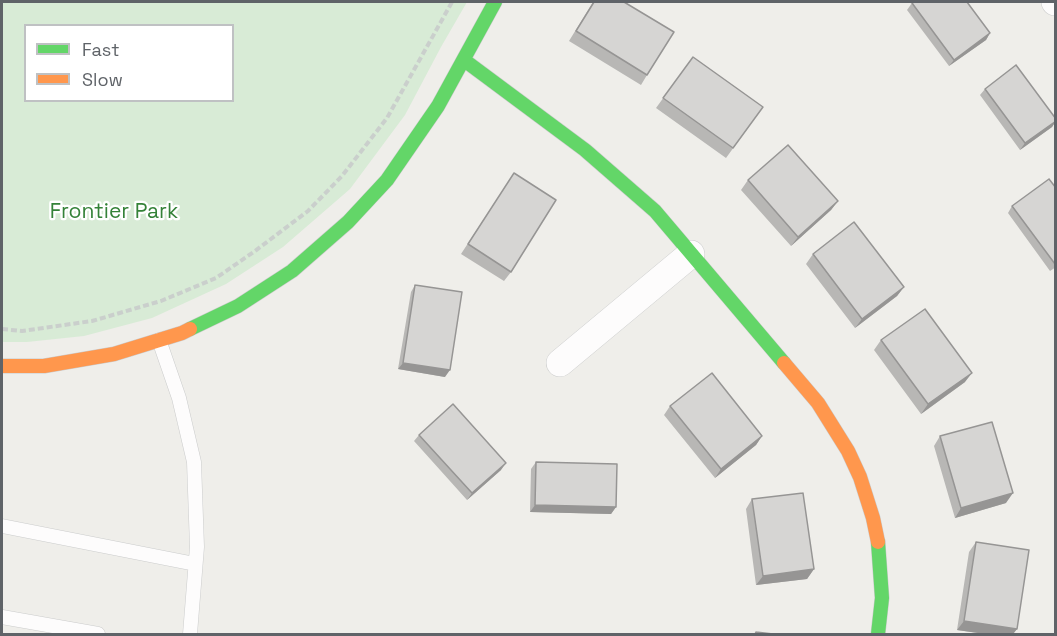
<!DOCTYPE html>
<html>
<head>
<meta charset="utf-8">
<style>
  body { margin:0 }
  #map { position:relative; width:1057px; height:636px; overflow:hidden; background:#efeeea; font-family:"Space Grotesk",sans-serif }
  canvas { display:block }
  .frame { position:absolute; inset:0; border:3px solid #5f6368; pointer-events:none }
  .legend { position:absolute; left:24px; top:24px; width:210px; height:78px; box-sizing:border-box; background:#fff; border:2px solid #bfc1c3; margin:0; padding:8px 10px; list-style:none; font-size:18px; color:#5f6368 }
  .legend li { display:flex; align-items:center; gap:12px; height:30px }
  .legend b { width:30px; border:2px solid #bfc1c3 }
</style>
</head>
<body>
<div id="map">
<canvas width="1057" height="636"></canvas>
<div class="frame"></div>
<ul class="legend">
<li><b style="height:8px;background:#63d668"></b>Fast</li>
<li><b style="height:8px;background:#ff974d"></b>Slow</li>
</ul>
</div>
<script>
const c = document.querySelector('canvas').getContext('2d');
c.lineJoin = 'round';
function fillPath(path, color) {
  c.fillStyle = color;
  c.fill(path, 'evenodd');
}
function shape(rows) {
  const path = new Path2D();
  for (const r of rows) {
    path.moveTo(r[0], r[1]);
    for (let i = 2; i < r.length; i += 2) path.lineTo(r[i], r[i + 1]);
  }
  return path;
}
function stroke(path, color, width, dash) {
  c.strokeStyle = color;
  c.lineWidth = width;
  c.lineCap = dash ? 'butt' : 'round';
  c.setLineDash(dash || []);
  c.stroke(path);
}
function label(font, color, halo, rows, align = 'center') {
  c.font = font + ' "Space Grotesk",sans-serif';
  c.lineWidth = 4.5;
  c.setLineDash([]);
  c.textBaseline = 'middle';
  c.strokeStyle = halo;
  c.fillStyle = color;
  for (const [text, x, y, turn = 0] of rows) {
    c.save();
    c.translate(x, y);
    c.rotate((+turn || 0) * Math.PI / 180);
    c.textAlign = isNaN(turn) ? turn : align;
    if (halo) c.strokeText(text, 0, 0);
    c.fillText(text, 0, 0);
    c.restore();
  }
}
fillPath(shape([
  [2,2,467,2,441,47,405,115,350,189,283,247,226,284,152,318,84,336,27,342,2,342],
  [26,26,232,26,232,100,26,100]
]), '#d8ebd6');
const lane = shape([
  [159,340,179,398,194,462,197,547,190,634],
  [2,526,195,564],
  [2,617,98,634]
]);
const street = shape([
  [1055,2,1056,2],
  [560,363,691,254]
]);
const fast = shape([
  [464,60,585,150,655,211,784,363],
  [190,329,238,306,292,271,348,222,387,180,438,106,495,2],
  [878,542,882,598,878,634]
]);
const slow = shape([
  [784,363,818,403,848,451,860,477,873,518,878,542],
  [2,366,44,366,114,354,182,333,190,329]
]);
stroke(lane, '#cbcccc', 15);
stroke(street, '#cbcccc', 28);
stroke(fast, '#cacacb', 15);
stroke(slow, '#cacacb', 15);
stroke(shape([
  [2,329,22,331,92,321,161,301,216,278,255,251,308,211,342,176,387,118,452,2]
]), '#cacfcc', 4, [6, 3]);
stroke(lane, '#fdfcfc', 14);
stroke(street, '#fdfcfc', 27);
stroke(fast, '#63d668', 14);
stroke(slow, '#ff974d', 14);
fillPath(shape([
  [593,2,624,2,647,75,641,85,569,41],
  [912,3,990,33,986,40,949,66,907,10],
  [693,57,763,107,726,158,656,108],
  [985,89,1056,119,1056,121,1052,127,1020,150,980,95],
  [514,173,511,272,504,281,461,254],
  [748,180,838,201,831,210,791,246,741,190],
  [1056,188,1056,267,1050,271,1008,213,1012,206],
  [813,254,904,287,897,296,855,328,806,264],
  [415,285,445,377,398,369,411,292],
  [881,340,965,382,921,414,874,350],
  [670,406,762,436,756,445,715,478,664,415],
  [419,435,501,470,467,500,414,441],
  [940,436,1006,503,955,518,934,446],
  [536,462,616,507,611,514,530,512,531,469],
  [752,499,814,569,807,579,756,585,746,509],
  [976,542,1017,629,1013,634,985,634,957,630,969,552]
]), '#b8b7b5');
fillPath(shape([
  [990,33,986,40,949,66,954,60],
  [1056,121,1052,127,1020,150,1025,143],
  [838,201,831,210,791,246,798,237],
  [904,287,897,296,855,328,862,319],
  [403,363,450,370,445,377,398,369],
  [972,373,965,382,921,414,928,404],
  [762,436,756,445,715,478,721,469],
  [506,463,501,470,467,500,472,493],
  [1013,493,1006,503,955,518,961,508],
  [535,505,616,507,611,514,530,512],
  [814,569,807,579,756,585,763,576],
  [964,621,1017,629,1013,634,985,634,957,630]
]), '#969594');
const building = shape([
  [594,2,624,2,674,32,647,75,576,31,594,2],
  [914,2,967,2,990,33,954,60,912,3,914,2],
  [693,57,763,107,733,148,663,98,693,57],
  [1016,65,1056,119,1056,121,1025,143,985,89,1016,65],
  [788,145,838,201,798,237,748,180,788,145],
  [514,173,556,200,511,272,468,244,514,173],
  [1049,179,1056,188,1055,264,1012,206,1049,179],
  [854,222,904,287,862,319,813,254,854,222],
  [415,285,462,292,450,370,403,363,415,285],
  [925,309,972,373,928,404,881,340,925,309],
  [712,373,762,436,721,469,670,406,712,373],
  [453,404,506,463,472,493,419,435,453,404],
  [992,422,1013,493,961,508,940,436,992,422],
  [536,462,617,464,616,507,535,505,536,462],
  [803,493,814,569,763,576,752,499,803,493],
  [976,542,1029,550,1017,629,964,621,976,542],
  [756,632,773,634,755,634,756,632]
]);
fillPath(building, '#d6d5d3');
stroke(building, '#969594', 1.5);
label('21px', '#348238', '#fff', [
  ["Frontier Park",114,212]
]);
</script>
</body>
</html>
